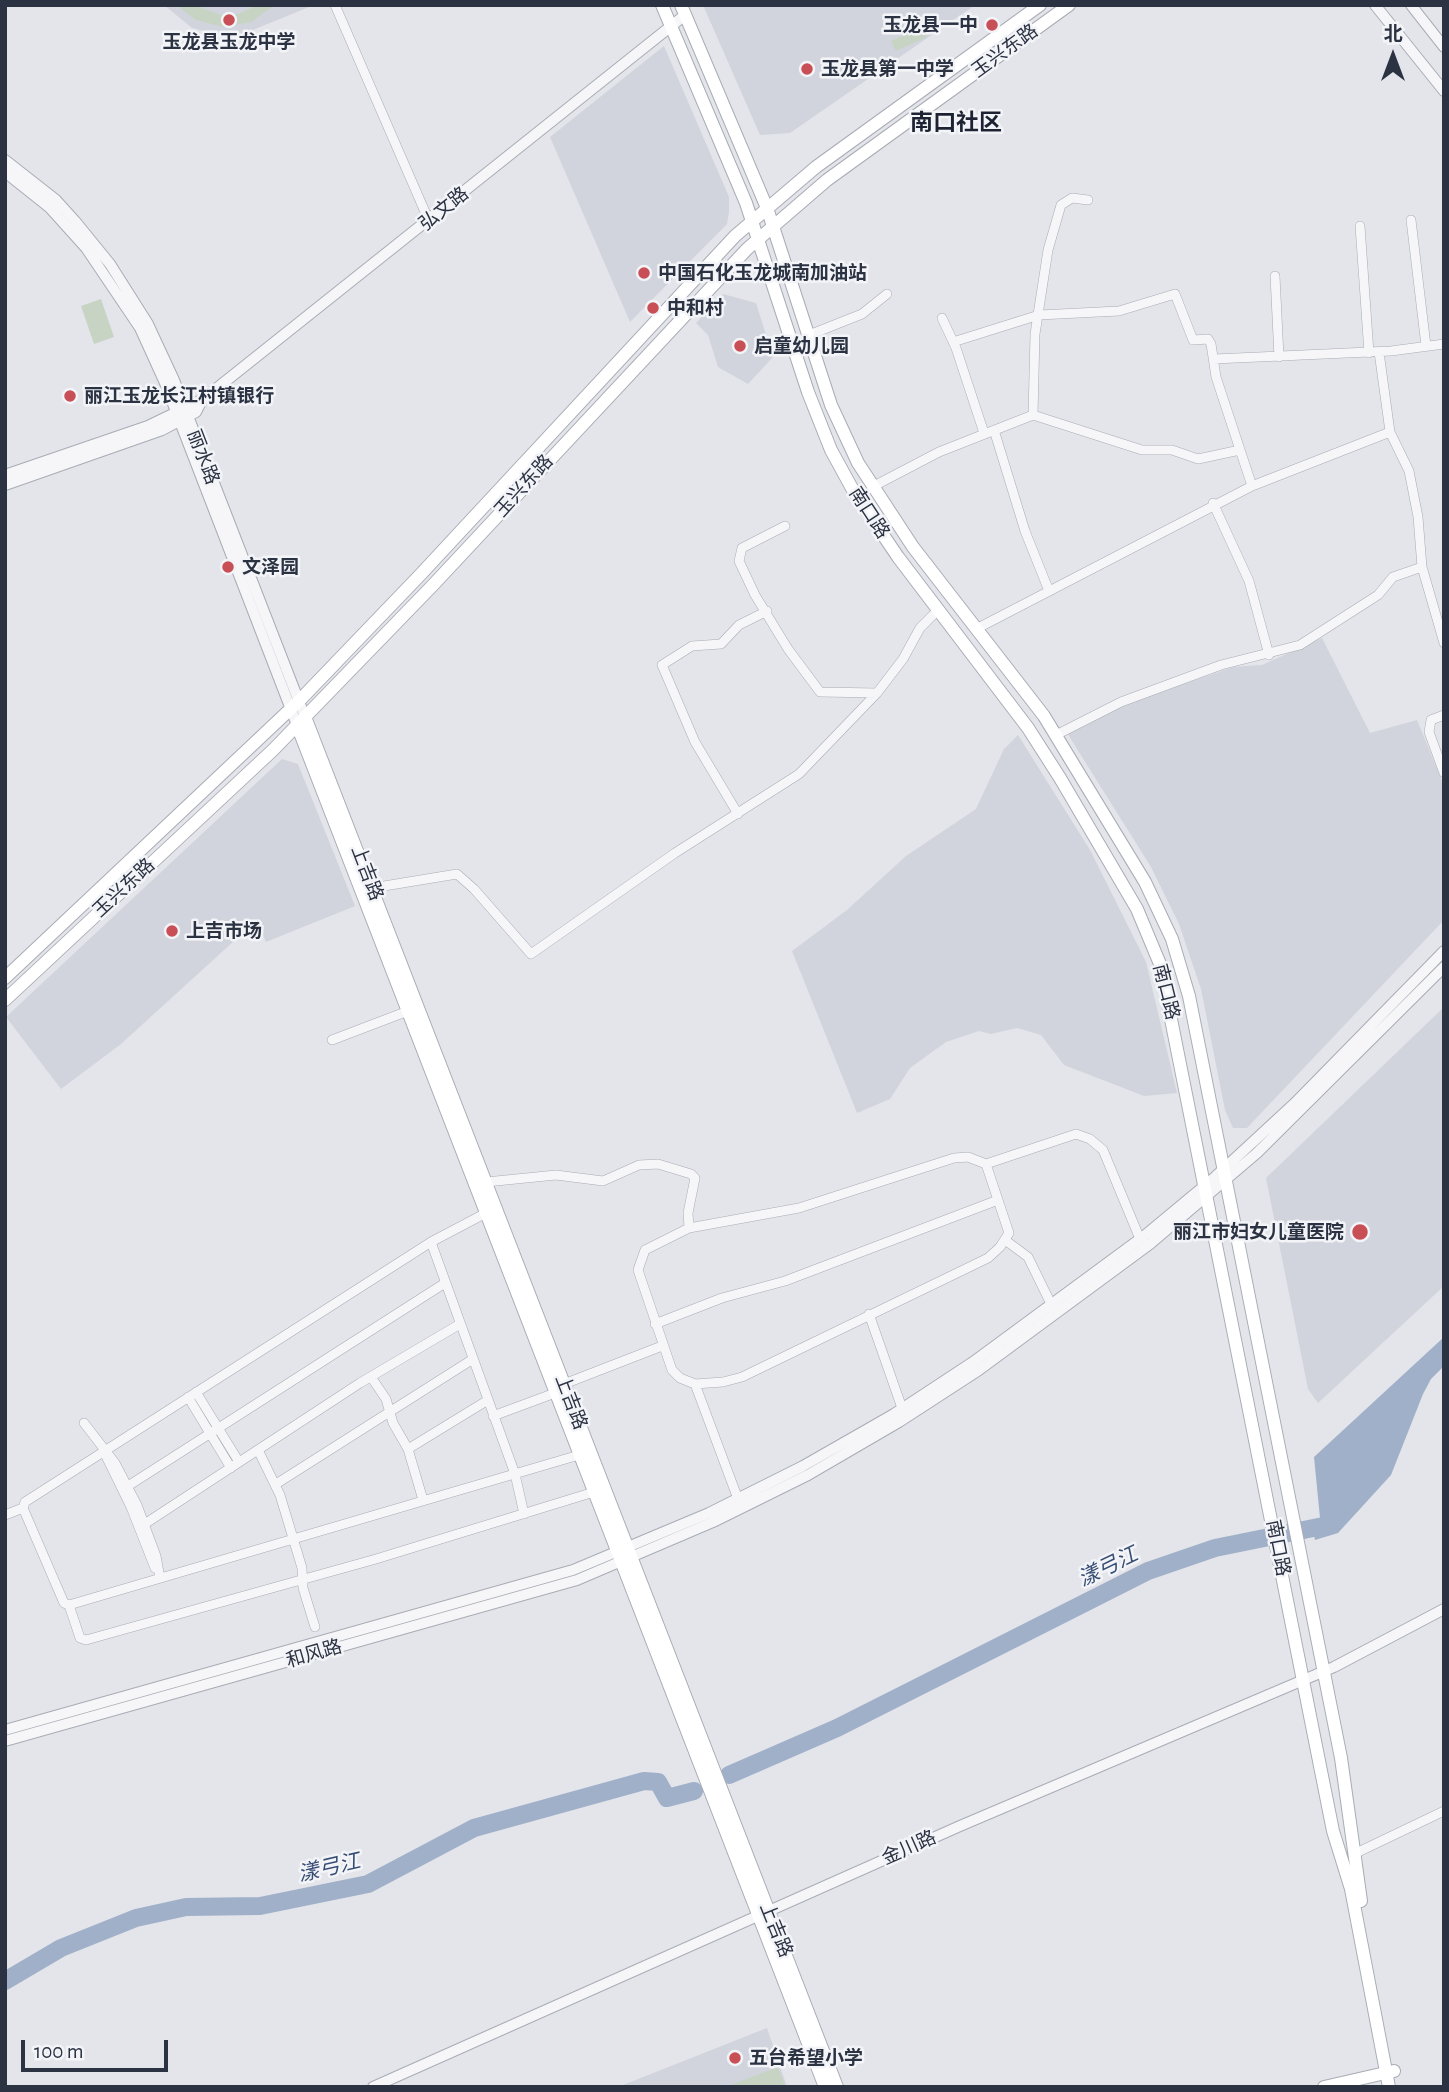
<!DOCTYPE html>
<html>
<head>
<meta charset="utf-8">
<style>
  body { margin:0 }
  #map { position:relative; width:1449px; height:2092px; overflow:hidden; background:#e3e5ea; font-family:"Alegreya Sans","Noto Sans SC",sans-serif }
  canvas { display:block }
  .frame { position:absolute; inset:0; border:7px solid #2b3242; pointer-events:none }
  .north { position:absolute; left:1358px; top:21px; width:70px; height:70px; -webkit-text-stroke:5px #f3f4f8; paint-order:stroke; rotate:0deg; font-size:19px; font-weight:700; line-height:28px; text-align:center; color:#2b3242 }
  .north::after { content:''; display:block; margin:auto; width:24px; height:32px; background:#2b3242; clip-path:polygon(50% 0,100% 100%,50% 72%,0 100%) }
  .scale { position:absolute; left:21px; top:2040px; width:147px; height:32px; box-sizing:border-box; border:4px solid #2b3242; border-top:0; padding-left:9px; font-size:21px; line-height:24px; white-space:nowrap; color:#2b3242; -webkit-text-stroke:5px #f3f4f8; paint-order:stroke }
</style>
</head>
<body>
<div id="map">
<canvas width="1449" height="2092"></canvas>
<div class="frame"></div>
<div class="north">北</div>
<div class="scale">100 m</div>
</div>
<script>
const c = document.querySelector('canvas').getContext('2d');
c.lineJoin = 'round';
function fillPath(path, color) {
  c.fillStyle = color;
  c.fill(path, 'evenodd');
}
function shape(rows) {
  const path = new Path2D();
  for (const r of rows) {
    path.moveTo(r[0], r[1]);
    for (let i = 2; i < r.length; i += 2) path.lineTo(r[i], r[i + 1]);
  }
  return path;
}
function stroke(path, color, width, dash) {
  c.strokeStyle = color;
  c.lineWidth = width;
  c.lineCap = dash ? 'butt' : 'round';
  c.setLineDash(dash || []);
  c.stroke(path);
}
function label(font, color, halo, rows, align = 'center') {
  c.font = font + ' "Alegreya Sans","Noto Sans SC",sans-serif';
  c.lineWidth = 5;
  c.setLineDash([]);
  c.textBaseline = 'middle';
  c.strokeStyle = halo;
  c.fillStyle = color;
  for (const [text, x, y, turn = 0] of rows) {
    c.save();
    c.translate(x, y);
    c.rotate((+turn || 0) * Math.PI / 180);
    c.textAlign = isNaN(turn) ? turn : align;
    if (halo) c.strokeText(text, 0, 0);
    c.fillText(text, 0, 0);
    c.restore();
  }
}
fillPath(shape([
  [164,5,314,5,238,36,228,37,192,28],
  [703,5,975,5,790,133,760,135],
  [664,46,729,197,729,212,727,224,630,322,550,137],
  [723,294,756,303,773,357,748,384,718,367,708,335,696,323],
  [1322,638,1370,733,1417,720,1444,786,1444,920,1247,1128,1233,1128,1225,1110,1201,989,1179,924,1151,867,1067,733,1126,704,1233,667,1262,665],
  [1018,735,1090,850,1146,962,1177,1093,1144,1096,1064,1065,1041,1035,1017,1028,991,1034,979,1031,946,1042,910,1068,890,1099,857,1113,792,951,847,910,906,856,976,809,1004,749],
  [282,759,298,764,355,906,266,942,257,920,121,1044,61,1089,6,1017],
  [1444,1007,1444,1286,1318,1403,1308,1389,1266,1178],
  [767,2028,787,2087,618,2087]
]), '#d1d4dc');
fillPath(shape([
  [176,5,194,5,221,15,238,14,258,5,275,5,251,22,223,27,196,20],
  [922,27,927,37,896,51,891,41],
  [101,299,114,337,94,344,81,306],
  [778,2067,785,2087,728,2086]
]), '#c7d4c4');
fillPath(shape([
  [1444,1337,1444,1366,1431,1379,1423,1394,1391,1475,1338,1533,1315,1540,1311,1521,1320,1518,1314,1457]
]), '#a0b0c9');
stroke(shape([
  [729,1775,837,1728,1148,1571,1215,1548,1333,1524],
  [5,1981,61,1948,136,1918,186,1907,260,1906,368,1884,474,1828,644,1781,658,1782,667,1798,694,1791]
]), '#a0b0c9', 18);
const minor = shape([
  [335,5,429,221],
  [1088,200,1072,198,1061,205,1048,250,1035,334,1033,415,1142,450,1172,450,1198,459,1240,450],
  [1411,220,1426,346],
  [1360,226,1369,353],
  [1275,276,1279,357],
  [942,318,956,348,984,433],
  [809,335,862,314,887,294],
  [953,342,1039,315,1119,311,1175,294,1193,340,1208,339,1211,344,1216,377,1252,486,976,629],
  [1214,359,1391,351,1444,344],
  [994,430,1025,531,1049,591],
  [1390,432,1409,471,1418,517,1422,567,1444,643],
  [1252,486,1390,432,1379,352],
  [872,487,939,452,1033,415],
  [1213,503,1249,581,1269,655],
  [785,526,742,548,739,561,755,595,788,649,820,692,877,693],
  [1444,715,1431,720,1429,732,1444,773],
  [1056,735,1121,702,1221,665,1300,645,1378,595,1393,577,1422,567],
  [738,814,695,742,662,665,692,646,721,644,739,625,767,611],
  [372,888,457,874,474,889,531,954,675,853,799,774,877,693,903,659,920,628,938,610],
  [332,1040,408,1011],
  [986,1164,1009,1233,1000,1247,988,1258,742,1377,723,1382,695,1384,680,1378,672,1370,638,1270,645,1250,689,1228,799,1208,954,1158,968,1157,986,1164,1076,1134,1090,1139,1103,1150,1140,1239],
  [486,1182,556,1175,603,1181,639,1165,658,1164,691,1174,695,1178,688,1213,689,1228],
  [486,1213,431,1242,25,1502,23,1508,64,1603,69,1605,80,1638,86,1640,376,1559,594,1492],
  [1005,1240,1028,1257,1052,1306],
  [431,1242,515,1474,524,1514],
  [869,1314,902,1408],
  [655,1324,722,1298,785,1281,998,1200],
  [371,1377,386,1399,393,1423,408,1449,423,1500],
  [564,1384,662,1346],
  [695,1384,738,1499],
  [196,1392,239,1462],
  [188,1397,231,1468],
  [493,1416,555,1393],
  [84,1423,115,1463,137,1505,156,1556,160,1578],
  [408,1449,488,1400],
  [258,1450,280,1495,302,1568,303,1588,315,1627],
  [106,1456,131,1507,155,1568],
  [276,1484,473,1359],
  [128,1486,445,1283],
  [5,1515,23,1508],
  [140,1527,360,1383,460,1324],
  [69,1605,579,1455],
  [1354,1854,1444,1811]
]);
const tertiary = shape([
  [1375,5,1444,91],
  [1411,5,1444,47],
  [5,160,56,200,75,221,110,264,148,324,174,380,305,717],
  [5,172,49,207,86,248,140,328,165,383,297,725],
  [5,475,148,426,202,400,685,15],
  [5,485,162,430,196,412,202,400],
  [5,1730,573,1570,709,1513,803,1466,894,1414,973,1362,1144,1236,1215,1177,1295,1103,1444,951],
  [5,1741,577,1580,713,1522,808,1475,899,1422,979,1370,1150,1244,1257,1153,1444,967],
  [373,2087,960,1826,1334,1667,1444,1609]
]);
const secondary = shape([
  [662,5,746,203,808,392,831,450,854,492,898,557,1028,728,1060,778,1137,909,1160,964,1333,1831,1351,1889,1389,2087],
  [681,5,767,208,831,405,858,463,913,547,1044,716,1145,882,1172,939,1189,996,1341,1758,1361,1901],
  [305,717,837,2087],
  [297,725,825,2087],
  [5,978,299,701,421,574,735,236,816,167,1040,5],
  [5,1000,273,750,433,585,747,249,827,180,1069,5],
  [1324,2087,1394,2071]
]);
stroke(minor, '#a8acb4', 10);
stroke(tertiary, '#a8acb4', 12);
stroke(secondary, '#a8acb4', 14);
stroke(minor, '#f6f6f9', 9);
stroke(tertiary, '#f6f6f9', 10);
stroke(secondary, '#fff', 12);
for (const [x, y, r, color] of [
  [229,20,7,"#c94f56"],
  [992,25,7,"#c94f56"],
  [807,69,7,"#c94f56"],
  [644,273,7,"#c94f56"],
  [653,308,7,"#c94f56"],
  [740,346,7,"#c94f56"],
  [70,396,7,"#c94f56"],
  [228,567,7,"#c94f56"],
  [172,931,7,"#c94f56"],
  [1360,1232,9,"#c94f56"],
  [735,2058,7,"#c94f56"]
]) {
  const dot = new Path2D();
  dot.arc(x, y, r, 0, 2 * Math.PI);
  c.fillStyle = color;
  c.fill(dot);
  stroke(dot, '#f3f4f8', 2.5);
}
label('bold 19px', '#2b3242', '#f3f4f8', [
  ["玉龙县一中",978,25,"right"],
  ["玉龙县玉龙中学",229,42,"center"],
  ["玉龙县第一中学",821,69],
  ["中国石化玉龙城南加油站",658,273],
  ["中和村",667,308],
  ["启童幼儿园",754,346],
  ["丽江玉龙长江村镇银行",84,396],
  ["文泽园",242,567],
  ["上吉市场",186,931],
  ["丽江市妇女儿童医院",1344,1232,"right"],
  ["五台希望小学",749,2058]
], 'left');
label('19px', '#2b3242', '#f3f4f8', [
  ["玉兴东路",1005,51,-36],
  ["弘文路",444,209,-39],
  ["丽水路",203,457,69],
  ["玉兴东路",524,486,-48],
  ["南口路",869,513,57],
  ["上吉路",367,873,69],
  ["玉兴东路",124,888,-43],
  ["南口路",1166,992,76],
  ["上吉路",571,1402,69],
  ["南口路",1278,1548,79],
  ["和风路",314,1654,-16],
  ["金川路",909,1848,-24],
  ["上吉路",776,1930,68]
]);
label('italic 21px', '#374d74', '#f3f4f8', [
  ["漾弓江",1108,1567,-26],
  ["漾弓江",329,1868,-13]
]);
label('bold 23px', '#1d2333', '#f3f4f8', [
  ["南口社区",956,123]
]);
</script>
</body>
</html>
